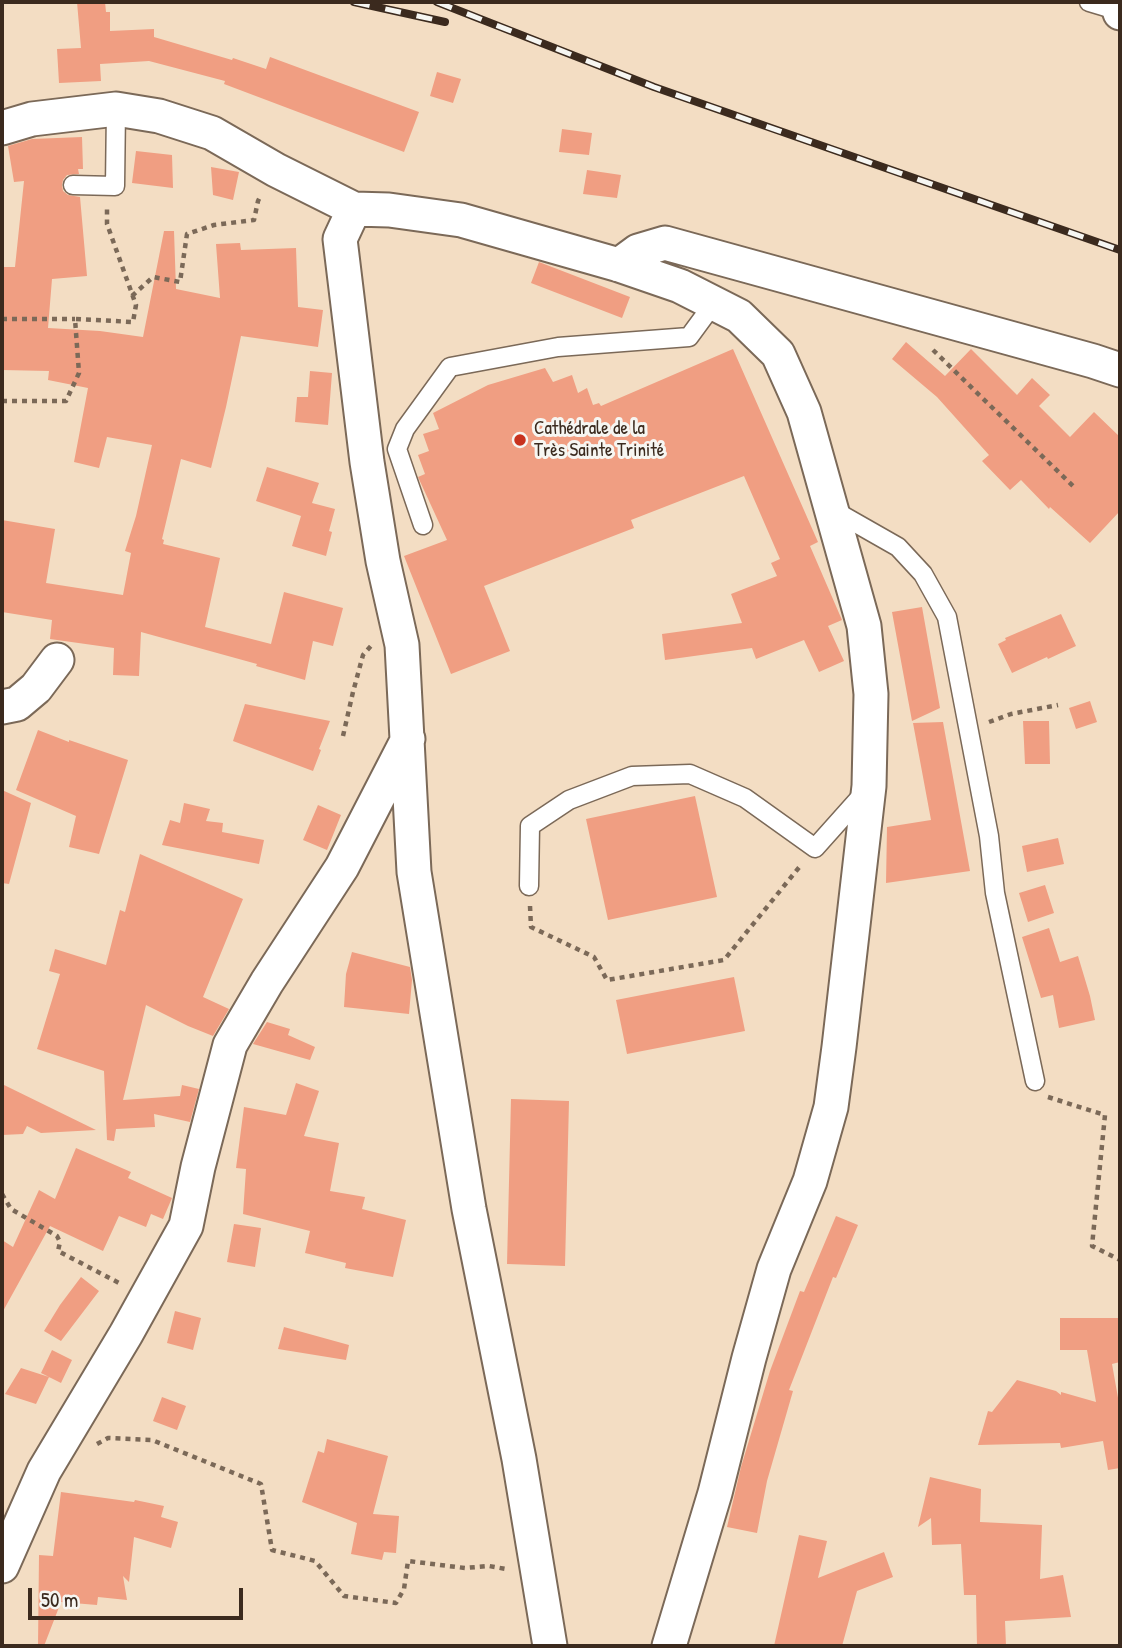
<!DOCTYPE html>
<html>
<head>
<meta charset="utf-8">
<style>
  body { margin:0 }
  #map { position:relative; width:1122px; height:1648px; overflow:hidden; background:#f3ddc3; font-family:"Patrick Hand",sans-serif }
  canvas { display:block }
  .frame { position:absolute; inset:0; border:4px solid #3b2a1e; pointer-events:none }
  .scale { position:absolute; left:28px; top:1588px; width:215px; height:32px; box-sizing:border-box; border:4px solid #3b2a1e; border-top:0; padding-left:9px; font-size:21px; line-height:24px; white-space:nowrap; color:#3b2a1e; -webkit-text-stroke:5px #f6f6f2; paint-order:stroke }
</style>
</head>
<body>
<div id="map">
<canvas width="1122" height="1648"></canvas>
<div class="frame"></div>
<div class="scale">50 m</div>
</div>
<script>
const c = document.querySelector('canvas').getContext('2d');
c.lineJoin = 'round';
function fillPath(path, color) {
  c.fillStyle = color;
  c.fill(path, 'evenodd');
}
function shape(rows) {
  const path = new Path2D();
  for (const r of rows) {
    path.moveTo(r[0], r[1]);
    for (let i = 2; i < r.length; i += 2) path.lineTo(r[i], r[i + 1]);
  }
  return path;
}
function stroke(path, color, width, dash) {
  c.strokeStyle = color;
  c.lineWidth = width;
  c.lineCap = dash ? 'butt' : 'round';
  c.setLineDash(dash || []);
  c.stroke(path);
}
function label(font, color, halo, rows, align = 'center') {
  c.font = font + ' "Patrick Hand",sans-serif';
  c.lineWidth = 6;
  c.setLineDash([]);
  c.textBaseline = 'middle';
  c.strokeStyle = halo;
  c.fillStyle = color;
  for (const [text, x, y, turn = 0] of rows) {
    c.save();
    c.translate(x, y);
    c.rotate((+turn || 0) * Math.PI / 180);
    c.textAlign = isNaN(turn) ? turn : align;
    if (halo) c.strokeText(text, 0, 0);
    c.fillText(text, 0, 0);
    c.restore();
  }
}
fillPath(shape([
  [77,2,105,2,106,12,110,12,110,31,154,29,154,37,232,60,233,58,266,69,270,57,419,112,404,152,224,84,225,81,149,61,100,64,101,81,59,83,57,49,81,48],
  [437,72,461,79,453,103,430,96],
  [562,129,592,133,589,155,559,152],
  [82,137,83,169,78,169,79,174,67,175,63,180,62,185,63,191,68,195,80,197,87,276,52,279,48,328,100,331,143,337,164,231,174,231,176,289,220,298,216,244,240,243,241,250,296,248,298,307,323,310,318,347,241,336,226,407,211,468,181,459,162,539,164,540,163,544,220,558,205,627,271,644,284,592,343,608,333,646,313,641,305,680,256,666,257,664,141,632,139,676,113,675,114,648,50,639,52,620,2,612,2,520,55,529,46,583,123,595,131,553,125,551,136,516,152,445,107,437,99,468,74,462,88,388,48,380,49,371,2,370,2,267,15,267,24,181,14,182,8,146,32,139],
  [136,151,172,155,173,188,132,183],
  [211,167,239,172,233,200,213,195],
  [587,170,621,175,617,198,583,194],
  [539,262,630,297,622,318,531,283],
  [906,342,945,376,971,349,1017,395,1032,378,1050,395,1039,406,1070,437,1094,412,1120,437,1120,511,1090,543,1050,507,1049,509,1021,480,1010,490,982,461,989,455,937,397,892,359],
  [733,349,818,542,810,546,842,620,828,626,844,661,819,672,804,640,756,659,752,648,665,660,662,634,742,623,731,594,777,576,771,563,780,559,744,476,631,520,634,528,484,586,510,651,451,674,404,556,447,540,418,477,425,474,418,455,429,451,423,434,439,429,433,413,488,385,545,368,553,382,572,375,578,393,587,388,593,405,599,403,601,406],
  [310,371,332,373,328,425,295,422,297,397,308,397],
  [267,467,319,483,312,503,335,509,329,531,332,532,326,556,292,546,301,516,256,501],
  [922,607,940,708,912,721,892,612],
  [1061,614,1076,646,1048,659,1047,657,1012,673,998,644,1006,640,1005,638],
  [1090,701,1097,722,1076,729,1069,708],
  [245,704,330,721,319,749,321,750,313,771,233,741],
  [1023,721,1049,721,1050,764,1025,764],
  [943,722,970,871,886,883,887,827,931,820,913,723],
  [38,730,69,742,69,740,128,760,99,854,69,847,76,816,16,790],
  [2,790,31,803,9,884,2,883],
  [695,796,717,897,608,920,586,819],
  [184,803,210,809,206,821,223,823,222,832,264,840,259,864,162,845,170,820,180,823],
  [318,805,341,815,327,850,303,840],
  [1058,838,1064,864,1027,872,1022,846],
  [140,854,243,899,203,997,229,1009,213,1036,188,1026,146,1005,123,1100,180,1096,182,1085,199,1089,190,1122,154,1114,155,1127,116,1129,114,1141,107,1140,104,1071,37,1049,60,974,49,971,55,949,106,965,120,910,125,912],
  [1045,885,1054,913,1028,922,1019,893],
  [1049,928,1060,962,1078,956,1090,996,1095,1020,1059,1028,1053,995,1041,998,1022,937],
  [352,952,410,967,412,980,409,1014,344,1007,346,974],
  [734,977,745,1031,627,1054,616,1000],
  [267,1022,290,1029,288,1035,315,1047,310,1060,253,1044],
  [296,1083,319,1091,304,1136,339,1143,330,1191,365,1197,362,1209,406,1220,393,1277,345,1268,346,1263,305,1253,310,1231,243,1214,246,1169,236,1168,244,1107,286,1115],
  [2,1084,96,1130,41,1133,27,1126,23,1134,2,1135],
  [511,1099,569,1101,565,1266,507,1264],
  [76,1148,131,1172,128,1178,172,1198,163,1219,151,1214,146,1227,119,1216,103,1251,50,1226,2,1313,2,1240,13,1247,39,1190,55,1199],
  [836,1216,858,1225,836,1278,833,1277,789,1390,793,1391,767,1481,757,1533,727,1527,741,1467,770,1371,800,1291,804,1292],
  [234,1224,261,1228,255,1267,227,1262],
  [81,1277,99,1291,61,1341,44,1331,60,1305],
  [175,1311,201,1318,193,1350,167,1343],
  [1060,1318,1120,1318,1120,1362,1112,1364,1120,1409,1120,1468,1108,1470,1103,1441,1061,1448,1060,1443,978,1445,988,1411,992,1412,1017,1380,1056,1391,1061,1395,1061,1392,1096,1402,1087,1350,1060,1350],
  [284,1327,349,1345,346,1360,278,1349],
  [52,1350,72,1360,61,1383,41,1373],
  [21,1368,49,1377,36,1404,5,1394],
  [162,1397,186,1406,177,1430,153,1421],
  [327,1439,388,1456,373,1514,399,1516,396,1553,384,1552,382,1560,351,1554,357,1523,302,1502,318,1451,324,1453],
  [930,1477,981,1489,980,1522,1042,1525,1040,1579,1063,1575,1071,1617,1005,1621,1006,1646,977,1646,976,1595,964,1595,961,1544,932,1545,931,1518,918,1527],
  [61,1492,134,1502,135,1500,164,1506,161,1517,178,1522,171,1548,134,1537,129,1582,123,1576,127,1600,98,1597,97,1605,61,1602,44,1646,38,1646,39,1555,53,1556],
  [799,1535,827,1541,818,1578,884,1552,893,1577,857,1591,842,1646,774,1646]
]), '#f09e82');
const service = shape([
  [1089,2,1119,11],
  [73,185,115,186,116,109],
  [833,510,898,547,923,574,947,617,989,836,995,893,1035,1081],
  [423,525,397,449,405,429,450,367,558,347,689,337,714,303],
  [529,886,530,826,569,800,632,776,690,774,745,798,815,848,865,792]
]);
const minor = shape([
  [1117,2,1120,13],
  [2,128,32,119,116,109,159,116,212,133,276,170,354,209,389,210,461,220,619,265,680,286,739,316,778,354,804,412,864,626,871,694,869,786,839,1047,831,1107,810,1181,774,1269,749,1358,715,1493,669,1646],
  [354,209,340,239,367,462,383,561,402,645,414,872,469,1209,519,1459,550,1646],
  [619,265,638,251,665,243,1093,361,1120,370],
  [2,707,17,704,36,688,57,660],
  [2,1566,44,1471,126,1334,186,1226,198,1167,230,1045,267,982,342,867,408,739]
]);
stroke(service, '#7b6958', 21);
stroke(minor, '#7b6958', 37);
stroke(shape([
  [132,296,153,277,180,282,187,234,214,225,254,220,258,201,261,195],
  [2,319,75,319],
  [933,350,1075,488],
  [2,401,66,401,79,373,75,319,133,322,136,305,107,224,107,208],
  [989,722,1011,714,1058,705],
  [343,736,353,692,363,655,371,646],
  [530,906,531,927,594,957,607,980,724,960,801,865],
  [1048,1097,1105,1115,1092,1246,1120,1260],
  [2,1194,11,1209,57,1236,60,1242,58,1251,121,1284],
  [97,1444,108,1438,152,1440,261,1484,272,1550,315,1561,344,1596,396,1603,404,1589,408,1561,465,1568,489,1566,506,1569]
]), '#7b6958', 4.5, [5, 5]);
stroke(service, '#fff', 18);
stroke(minor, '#fff', 33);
const rail = shape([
  [354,2,445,22],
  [437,2,654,87,1120,250]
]);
stroke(rail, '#3b2a1e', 8);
stroke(rail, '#f6f6f2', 5, [16]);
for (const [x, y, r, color] of [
  [520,440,7,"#c8321e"]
]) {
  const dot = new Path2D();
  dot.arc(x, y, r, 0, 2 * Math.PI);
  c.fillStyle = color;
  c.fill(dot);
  stroke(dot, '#f6f6f2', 2.5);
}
label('19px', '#3b2a1e', '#f6f6f2', [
  ["Cathédrale de la",534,429],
  ["Très Sainte Trinité",534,451]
], 'left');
</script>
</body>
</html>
